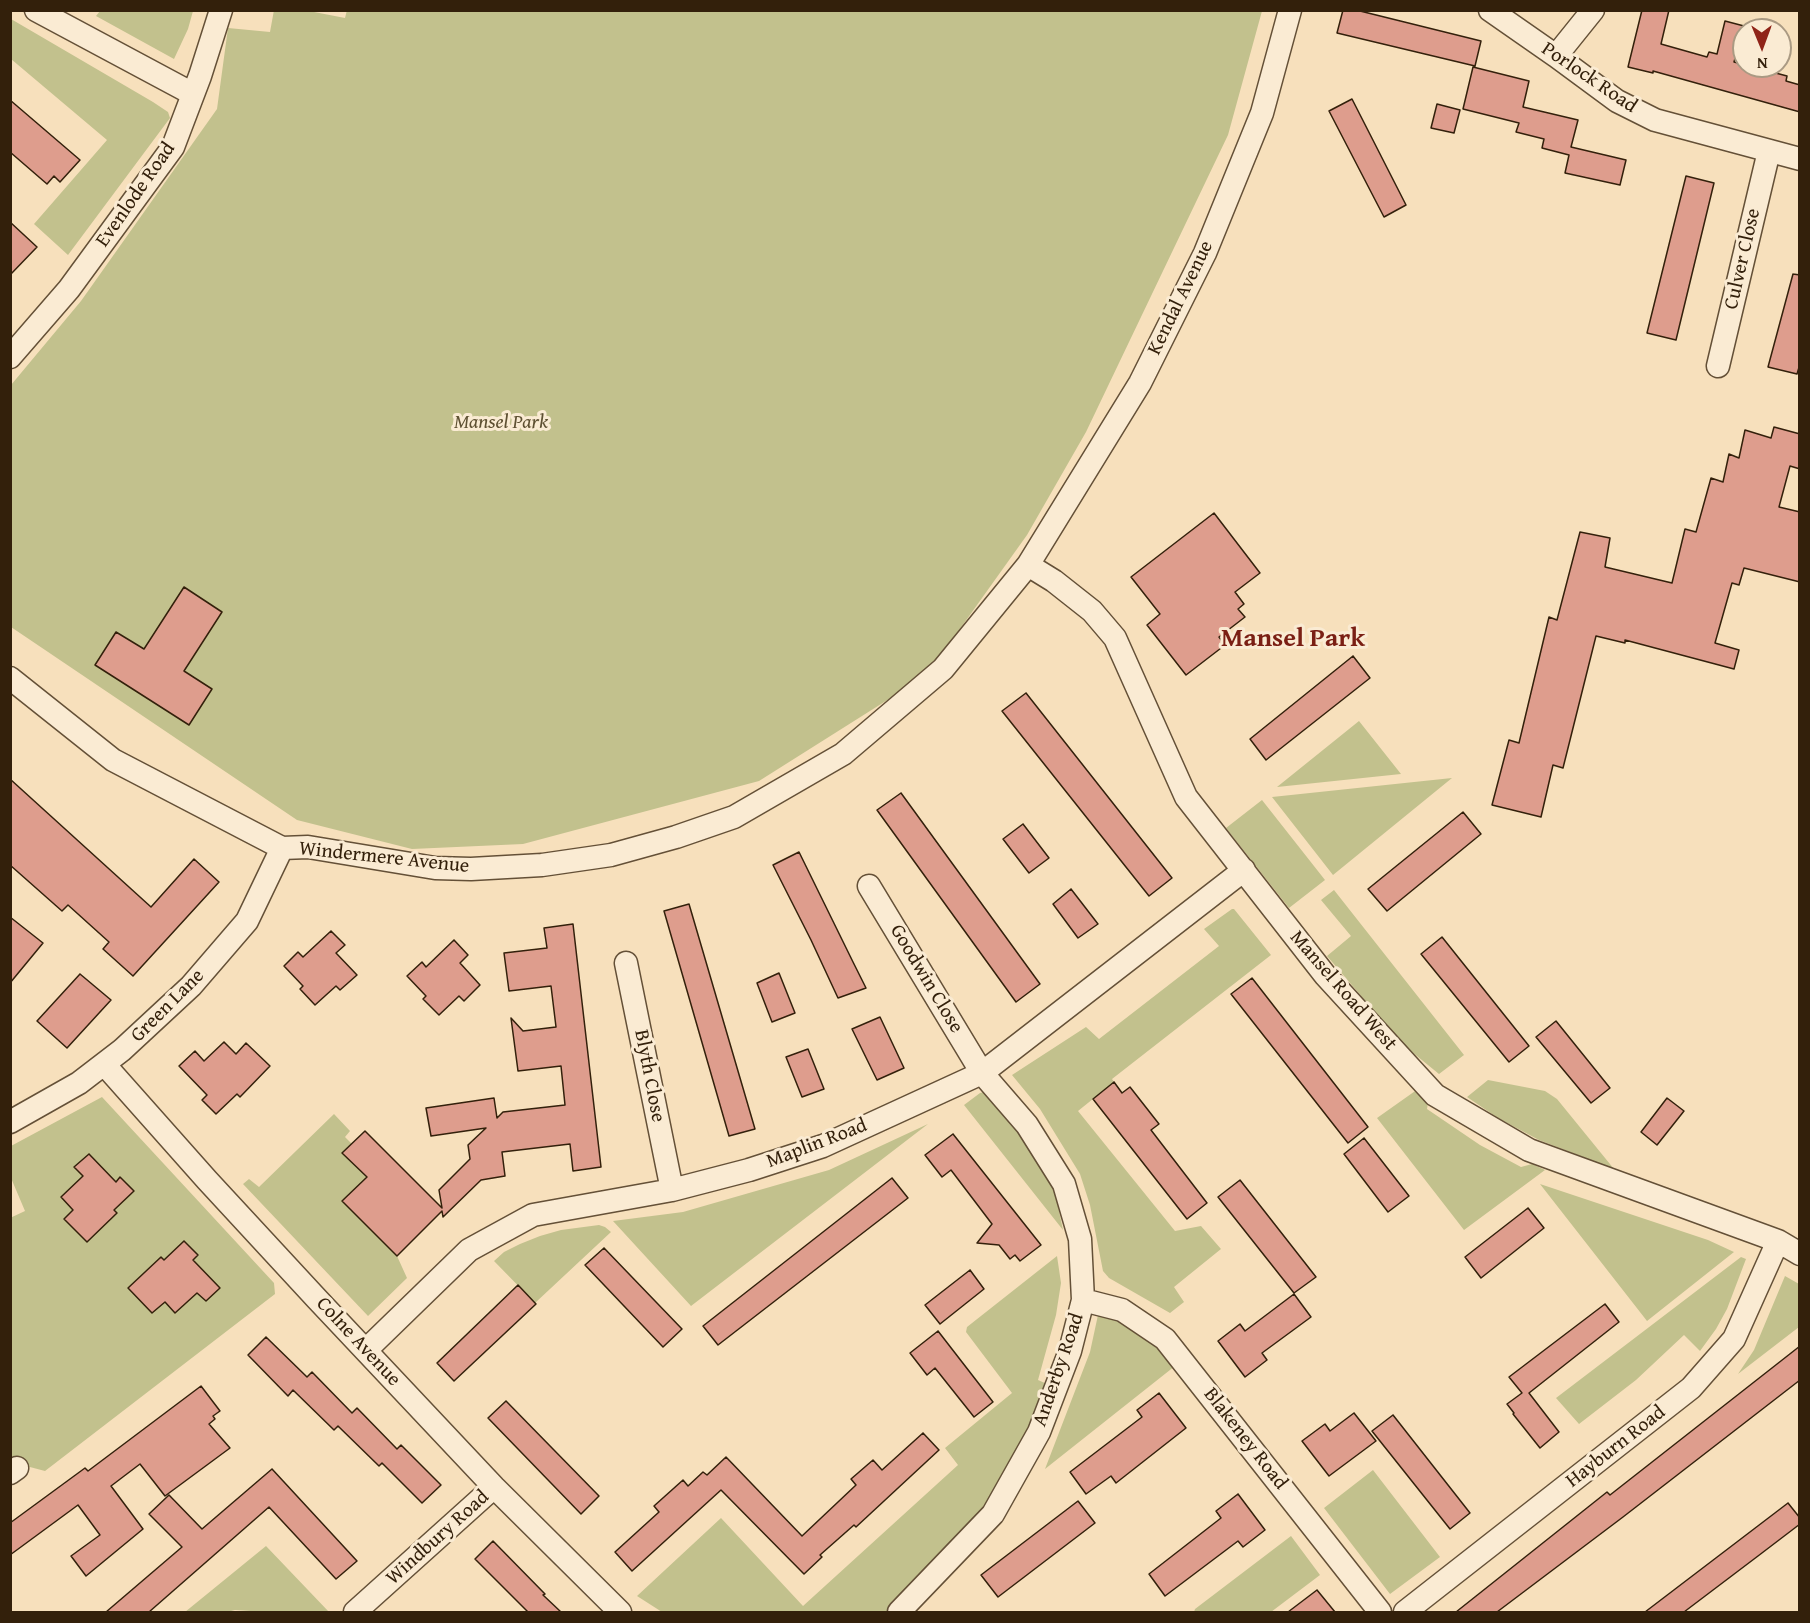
<!DOCTYPE html>
<html>
<head>
<meta charset="utf-8">
<style>
  body { margin:0 }
  #map { position:relative; width:1810px; height:1623px; overflow:hidden; background:#f7e0bc; font-family:"Gentium Book Plus",serif }
  canvas { display:block }
  .frame { position:absolute; inset:0; border:12px solid #33200b; pointer-events:none }
  .north { position:absolute; left:1732px; top:18px; width:60px; height:60px; box-sizing:border-box; background:#faebd3; border:2px solid #aa9a83; border-radius:50%; rotate:179deg; font-size:16px; font-weight:700; line-height:24px; text-align:center; color:#33200b }
  .north::after { content:''; display:block; margin:auto; width:21px; height:27px; background:#8f2418; clip-path:polygon(50% 0,100% 100%,50% 72%,0 100%) }
</style>
</head>
<body>
<div id="map">
<canvas width="1810" height="1623"></canvas>
<div class="frame"></div>
<div class="north">N</div>
</div>
<script>
const c = document.querySelector('canvas').getContext('2d');
c.lineJoin = 'round';
function fillPath(path, color) {
  c.fillStyle = color;
  c.fill(path, 'evenodd');
}
function shape(rows) {
  const path = new Path2D();
  for (const r of rows) {
    path.moveTo(r[0], r[1]);
    for (let i = 2; i < r.length; i += 2) path.lineTo(r[i], r[i + 1]);
  }
  return path;
}
function stroke(path, color, width, dash) {
  c.strokeStyle = color;
  c.lineWidth = width;
  c.lineCap = dash ? 'butt' : 'round';
  c.setLineDash(dash || []);
  c.stroke(path);
}
function label(font, color, halo, rows, align = 'center') {
  c.font = font + ' "Gentium Book Plus",serif';
  c.lineWidth = 6;
  c.setLineDash([]);
  c.textBaseline = 'middle';
  c.strokeStyle = halo;
  c.fillStyle = color;
  for (const [text, x, y, turn = 0] of rows) {
    c.save();
    c.translate(x, y);
    c.rotate((+turn || 0) * Math.PI / 180);
    c.textAlign = isNaN(turn) ? turn : align;
    if (halo) c.strokeText(text, 0, 0);
    c.fillText(text, 0, 0);
    c.restore();
  }
}
fillPath(shape([
  [274,10,309,11,345,18,347,10,1262,11,1228,135,1086,432,1027,535,927,675,759,781,523,844,412,849,297,820,11,627,11,385,81,301,217,109,228,28,270,32],
  [100,11,100,10,193,11,188,29,174,59,96,16],
  [11,19,153,102,168,112,170,118,68,255,34,224,107,140,11,59],
  [1359,721,1401,774,1277,787],
  [1452,778,1333,875,1272,797],
  [1262,800,1325,880,1289,908,1226,828],
  [1334,890,1464,1055,1439,1074,1412,1052,1385,1024,1327,956,1351,936,1321,900],
  [1232,909,1234,909,1271,955,1112,1079,1114,1082,1078,1111,1175,1231,1201,1226,1221,1249,1174,1287,1184,1302,1170,1313,1109,1278,1103,1271,1090,1205,1080,1174,1040,1109,1012,1075,1086,1027,1099,1039,1219,946,1204,929],
  [1488,1080,1545,1091,1557,1099,1614,1169,1539,1140,1498,1118,1467,1097],
  [1418,1089,1429,1097,1427,1109,1480,1145,1521,1167,1532,1164,1545,1170,1464,1230,1377,1118],
  [984,1092,1024,1137,1044,1167,1056,1197,1063,1230,964,1105,980,1093],
  [102,1097,274,1283,275,1294,45,1471,11,1462,10,1218,25,1211,11,1178,11,1146],
  [334,1114,350,1131,345,1137,352,1144,343,1153,367,1177,343,1202,397,1256,407,1278,368,1316,243,1184,249,1179,259,1187],
  [928,1124,691,1306,613,1221,683,1212,829,1170],
  [1540,1184,1708,1240,1734,1252,1647,1321],
  [599,1225,605,1227,611,1232,535,1303,494,1261,504,1252,520,1244,540,1236,561,1230],
  [1057,1256,1061,1283,1056,1315,1038,1380,1047,1384,1029,1430,1008,1473,974,1523,887,1612,662,1612,637,1596,721,1518,803,1606,958,1465,945,1448,1012,1393,966,1332,967,1327],
  [1741,1257,1746,1259,1727,1309,1716,1329,1700,1351,1684,1335,1636,1380,1579,1424,1556,1398],
  [1785,1276,1799,1284,1799,1327,1738,1374,1754,1350],
  [1098,1315,1113,1316,1155,1342,1175,1366,1045,1469,1090,1352],
  [1373,1470,1440,1557,1390,1594,1324,1508],
  [1291,1536,1320,1575,1271,1612,1194,1612,1195,1609],
  [266,1546,329,1612,266,1612,235,1610,227,1612,185,1612]
]), '#c2c18d');
const building = shape([
  [1343,10,1356,10,1481,41,1475,66,1337,33,1343,10],
  [1642,10,1669,10,1661,44,1707,57,1709,52,1717,54,1725,21,1744,26,1734,62,1787,76,1786,81,1800,85,1800,112,1653,71,1653,73,1628,67,1642,10],
  [1473,67,1529,81,1523,107,1578,120,1571,147,1626,160,1620,185,1565,173,1569,155,1542,148,1544,139,1516,132,1519,123,1463,109,1473,67],
  [1352,99,1406,205,1384,217,1329,111,1352,99],
  [10,100,80,160,60,182,54,176,47,184,10,152,10,100],
  [1437,104,1460,110,1454,133,1431,128,1437,104],
  [1686,176,1714,183,1676,340,1647,333,1686,176],
  [10,222,37,247,10,275,10,222],
  [1793,274,1800,275,1800,364,1797,374,1768,367,1793,274],
  [1774,427,1800,434,1800,469,1790,466,1779,507,1800,512,1800,582,1744,568,1739,585,1732,583,1715,643,1739,650,1734,669,1625,640,1625,643,1596,636,1563,768,1553,765,1541,817,1492,805,1509,740,1519,743,1549,617,1557,620,1580,532,1610,538,1605,567,1672,583,1685,529,1696,532,1711,478,1723,482,1729,454,1739,458,1745,430,1771,438,1774,427],
  [1214,513,1260,573,1235,592,1244,604,1238,609,1245,617,1219,637,1225,645,1186,675,1147,625,1160,614,1131,577,1214,513],
  [184,587,222,612,184,671,212,689,189,725,95,665,116,632,144,649,184,587],
  [1353,656,1370,678,1266,760,1250,739,1353,656],
  [1026,693,1172,878,1149,896,1002,711,1026,693],
  [10,779,151,907,194,859,219,882,133,976,103,949,109,942,68,905,62,911,10,865,10,779],
  [901,793,1040,984,1016,1002,877,810,901,793],
  [1463,812,1481,834,1387,911,1368,889,1463,812],
  [1023,824,1049,858,1029,873,1003,839,1023,824],
  [799,852,853,962,866,988,838,998,811,940,773,865,799,852],
  [1071,889,1098,924,1078,938,1053,904,1071,889],
  [689,904,755,1129,729,1136,664,911,689,904],
  [10,917,43,943,10,983,10,917],
  [573,924,601,1167,573,1171,570,1144,502,1152,505,1176,481,1180,443,1217,442,1211,397,1256,342,1201,367,1177,342,1153,365,1131,442,1208,439,1190,470,1159,468,1145,486,1128,431,1136,426,1108,494,1098,497,1118,503,1112,565,1105,561,1066,518,1071,511,1018,523,1031,556,1027,551,986,509,991,504,953,547,948,544,928,573,924],
  [331,931,345,945,336,953,357,975,340,990,336,986,315,1005,300,989,303,986,284,966,298,952,303,957,331,931],
  [1442,937,1529,1046,1509,1062,1421,954,1442,937],
  [454,940,468,955,460,963,480,985,464,1001,459,996,439,1015,423,999,426,996,407,976,422,962,426,967,454,940],
  [779,973,795,1013,772,1022,757,983,779,973],
  [80,974,111,1000,67,1048,37,1021,80,974],
  [1252,978,1368,1127,1348,1143,1231,994,1252,978],
  [880,1017,904,1068,877,1080,852,1029,880,1017],
  [1556,1021,1610,1088,1591,1103,1536,1037,1556,1021],
  [224,1042,236,1054,246,1043,270,1066,240,1097,237,1094,216,1114,202,1100,207,1095,179,1066,195,1051,204,1061,224,1042],
  [808,1049,824,1089,802,1097,786,1057,808,1049],
  [1114,1082,1122,1093,1130,1087,1159,1124,1151,1130,1207,1203,1187,1219,1093,1099,1114,1082],
  [1667,1098,1684,1111,1657,1145,1641,1132,1667,1098],
  [953,1134,1041,1245,1020,1261,1015,1255,1010,1259,999,1245,977,1243,992,1224,951,1170,942,1177,925,1155,953,1134],
  [1364,1138,1409,1196,1388,1212,1344,1154,1364,1138],
  [89,1154,116,1182,120,1177,134,1191,114,1210,117,1213,87,1242,64,1219,73,1210,61,1197,83,1176,74,1167,89,1154],
  [892,1178,908,1198,718,1345,703,1326,892,1178],
  [1240,1180,1316,1277,1294,1293,1218,1197,1240,1180],
  [1528,1208,1544,1228,1481,1278,1465,1257,1528,1208],
  [184,1241,198,1255,193,1260,220,1288,206,1301,197,1293,175,1313,165,1302,152,1313,128,1288,161,1257,164,1260,184,1241],
  [604,1248,682,1329,663,1347,585,1265,604,1248],
  [970,1270,984,1289,940,1324,925,1305,970,1270],
  [518,1285,536,1304,454,1381,437,1363,518,1285],
  [1294,1294,1311,1317,1262,1353,1267,1360,1245,1377,1218,1341,1240,1324,1245,1331,1294,1294],
  [1605,1304,1619,1322,1529,1393,1559,1432,1540,1448,1513,1414,1514,1413,1507,1404,1522,1393,1509,1377,1605,1304],
  [938,1331,993,1402,974,1417,935,1368,927,1375,910,1353,938,1331],
  [266,1337,307,1377,312,1372,352,1413,357,1408,397,1449,401,1445,441,1485,422,1503,382,1463,379,1466,338,1426,334,1430,293,1390,288,1396,248,1355,266,1337],
  [1800,1346,1800,1380,1623,1517,1497,1612,1456,1612,1607,1492,1610,1495,1800,1346],
  [201,1386,220,1411,213,1416,215,1419,209,1424,230,1448,165,1496,140,1464,111,1486,143,1529,86,1576,71,1556,100,1535,78,1505,10,1555,10,1523,85,1468,88,1471,201,1386],
  [1159,1393,1186,1428,1116,1483,1111,1476,1086,1494,1070,1472,1142,1417,1137,1410,1159,1393],
  [506,1401,599,1496,581,1514,488,1418,506,1401],
  [1354,1413,1376,1441,1329,1476,1302,1441,1325,1424,1330,1431,1354,1413],
  [1393,1415,1470,1513,1450,1529,1372,1431,1393,1415],
  [923,1433,939,1450,856,1527,854,1525,820,1555,822,1557,804,1574,721,1490,632,1571,615,1552,659,1512,654,1506,683,1480,688,1486,703,1472,707,1475,726,1457,802,1536,856,1485,851,1479,873,1460,882,1470,923,1433],
  [272,1469,357,1561,336,1579,269,1507,149,1612,106,1612,182,1547,149,1514,169,1495,202,1529,272,1469],
  [1238,1494,1265,1530,1243,1547,1238,1541,1165,1596,1149,1574,1221,1518,1216,1511,1238,1494],
  [1078,1501,1095,1523,998,1597,981,1575,1078,1501],
  [1788,1503,1800,1518,1800,1524,1758,1556,1684,1612,1645,1612,1788,1503],
  [493,1541,545,1594,543,1595,561,1612,528,1612,475,1559,493,1541],
  [1317,1590,1335,1612,1288,1612,1317,1590]
]);
fillPath(building, '#de9d8d');
stroke(building, '#33200b', 1.5);
const minor = shape([
  [36,10,193,94],
  [1490,10,1556,56,1617,101,1655,120,1800,159],
  [1556,56,1593,10],
  [10,357,69,289,173,147,200,76,221,10],
  [1718,366,1769,151],
  [1028,565,1054,581,1092,611,1115,638,1186,797,1325,975,1435,1095,1529,1150,1778,1241,1800,1254],
  [10,678,113,760,282,848,308,847,435,868,471,869,542,865,611,855,676,837,734,817,843,754,943,669,1028,565,1140,383,1205,253,1262,113,1290,10],
  [869,886,982,1073,1027,1125,1064,1184,1080,1239,1083,1300,1070,1351,1039,1432,993,1514,899,1612],
  [626,963,672,1190],
  [104,1064,207,1180,317,1299,494,1487,620,1612],
  [10,1122,79,1083,122,1050,191,986,247,921,282,848],
  [1083,1300,1122,1310,1165,1339,1380,1612],
  [366,1350,469,1250,533,1215,672,1190,749,1170,823,1146,982,1073,1244,870],
  [10,1473,17,1468],
  [355,1612,494,1487],
  [1405,1612,1691,1388,1734,1339,1778,1241]
]);
stroke(minor, '#645037', 25);
stroke(minor, '#faebd3', 22);
label('20px', '#33200b', '#faebd3', [
  ["Porlock Road",1589,78,34],
  ["Evenlode Road",136,195,-55],
  ["Culver Close",1743,259,-77],
  ["Kendal Avenue",1181,298,-64],
  ["Windermere Avenue",384,858,6],
  ["Goodwin Close",926,979,59],
  ["Mansel Road West",1343,991,49],
  ["Green Lane",168,1006,-45],
  ["Blyth Close",649,1076,79],
  ["Maplin Road",817,1144,-21],
  ["Colne Avenue",358,1342,47],
  ["Anderby Road",1059,1370,-71],
  ["Blakeney Road",1245,1439,52],
  ["Hayburn Road",1616,1447,-38],
  ["Windbury Road",438,1538,-42]
]);
label('italic 20px', '#5e5032', '#faebd3', [
  ["Mansel Park",501,423]
]);
label('bold 26px', '#7a1f14', '#faebd3', [
  ["Mansel Park",1293,639]
]);
</script>
</body>
</html>
